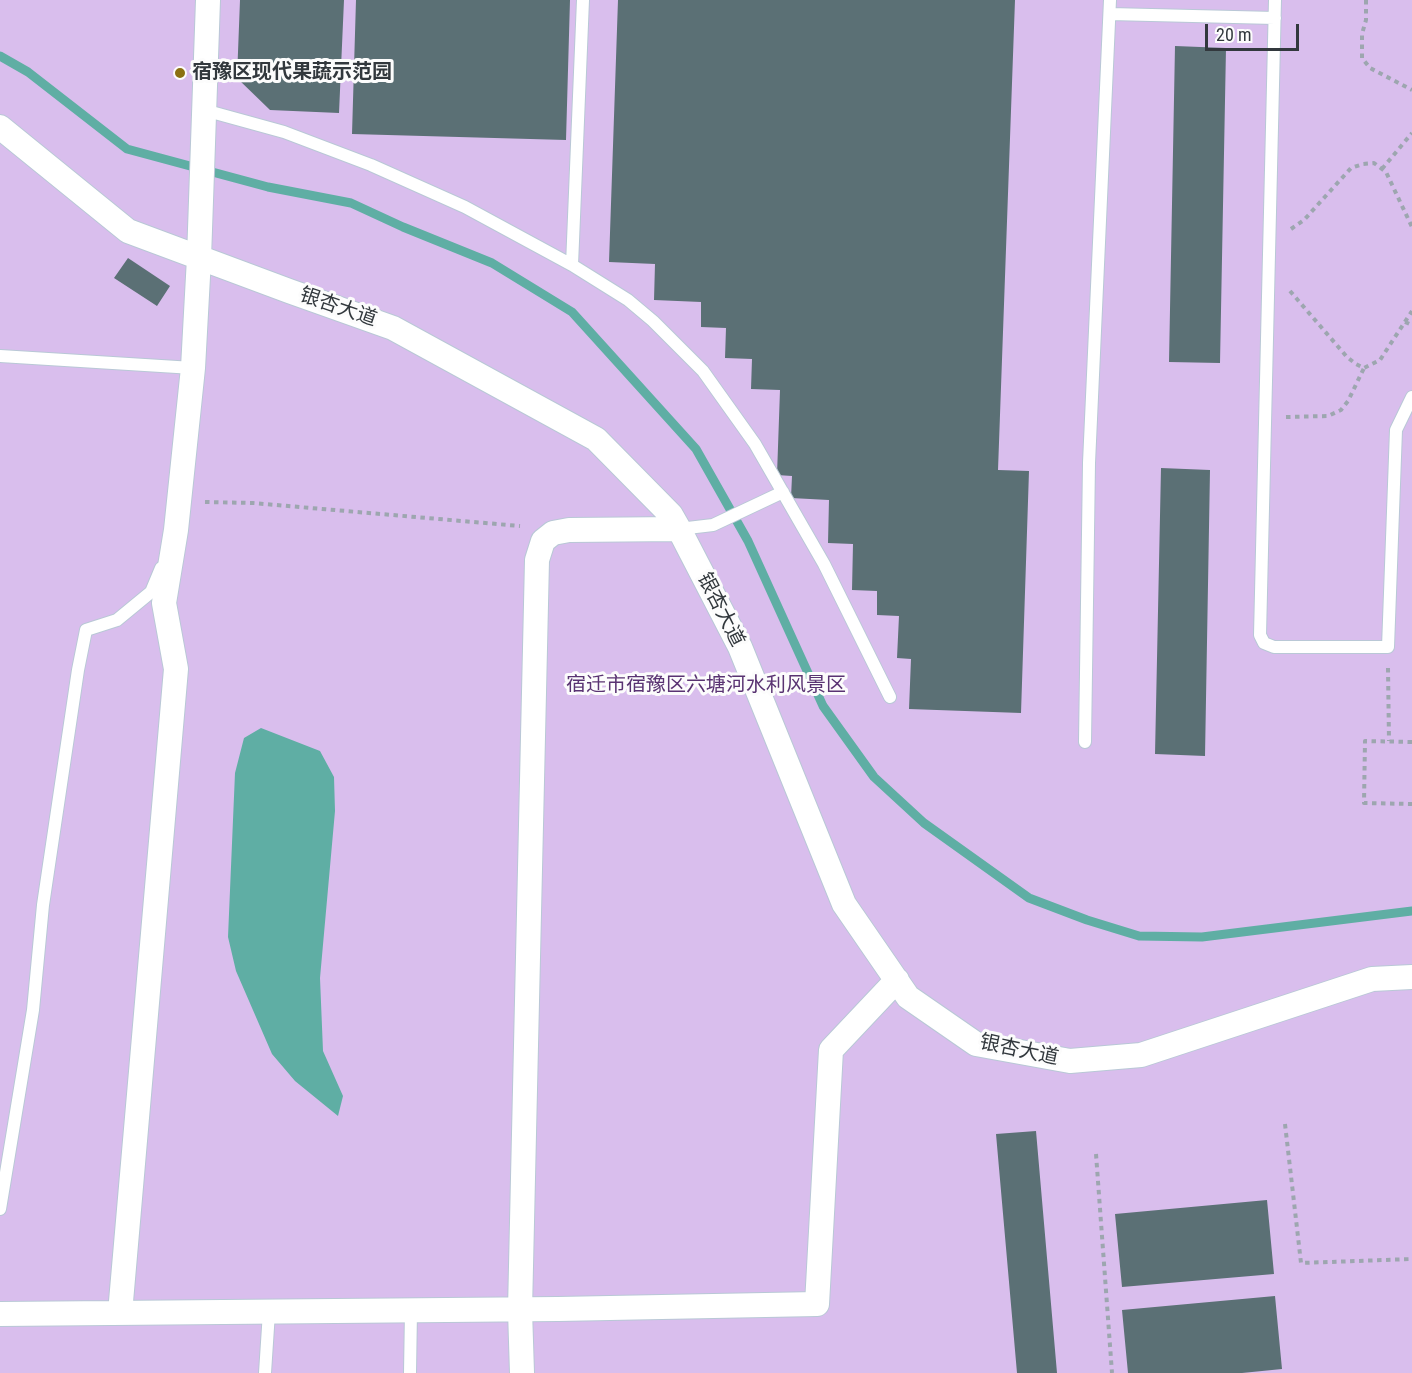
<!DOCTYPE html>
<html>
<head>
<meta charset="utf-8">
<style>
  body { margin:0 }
  #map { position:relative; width:1412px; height:1373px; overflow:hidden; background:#e4f0fc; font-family:"Roboto Condensed",sans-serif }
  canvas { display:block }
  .scale { position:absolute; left:1205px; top:24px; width:94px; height:27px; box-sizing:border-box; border:3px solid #32383d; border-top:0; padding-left:8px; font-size:18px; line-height:21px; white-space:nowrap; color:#32383d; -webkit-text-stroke:4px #fcfcfc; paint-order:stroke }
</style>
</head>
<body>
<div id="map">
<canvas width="1412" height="1373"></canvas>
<div class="scale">20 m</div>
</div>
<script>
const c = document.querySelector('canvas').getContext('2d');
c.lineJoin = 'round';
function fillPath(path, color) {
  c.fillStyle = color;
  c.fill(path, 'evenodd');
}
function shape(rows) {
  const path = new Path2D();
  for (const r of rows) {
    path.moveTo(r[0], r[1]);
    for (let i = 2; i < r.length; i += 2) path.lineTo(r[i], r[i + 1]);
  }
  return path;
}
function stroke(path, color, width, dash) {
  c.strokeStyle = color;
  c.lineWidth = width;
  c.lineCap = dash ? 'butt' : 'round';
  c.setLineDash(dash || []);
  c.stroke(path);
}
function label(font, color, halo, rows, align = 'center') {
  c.font = font + ' "Roboto Condensed","Noto Sans SC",sans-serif';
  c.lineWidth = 6;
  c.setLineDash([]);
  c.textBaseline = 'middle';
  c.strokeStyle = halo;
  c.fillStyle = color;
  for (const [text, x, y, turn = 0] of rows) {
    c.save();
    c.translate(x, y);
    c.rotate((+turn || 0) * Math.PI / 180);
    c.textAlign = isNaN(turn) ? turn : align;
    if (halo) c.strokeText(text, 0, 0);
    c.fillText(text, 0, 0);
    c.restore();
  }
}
fillPath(shape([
  [0,0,1412,0,1412,1373,0,1373]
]), '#d9beed');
fillPath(shape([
  [261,728,320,751,334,777,335,811,320,978,323,1051,343,1096,338,1116,295,1081,272,1054,236,971,228,937,235,773,244,738]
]), '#5faea4');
stroke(shape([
  [0,56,28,72,127,149,268,187,351,203,403,227,492,263,572,312,696,449,748,541,823,706,874,777,924,823,1029,898,1087,920,1139,936,1202,937,1412,911]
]), '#5faea4', 9);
fillPath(shape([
  [240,0,344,0,339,113,270,110,237,78],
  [356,0,570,0,566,140,352,134],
  [618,0,1015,0,998,470,1029,471,1021,713,909,709,911,659,897,658,899,616,877,615,877,591,852,590,853,544,828,543,829,500,791,498,792,476,777,475,780,390,751,389,752,359,725,358,726,328,701,327,701,302,654,300,655,264,609,262],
  [1175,46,1226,48,1220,363,1169,362],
  [128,258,170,286,157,306,114,278],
  [1161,468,1210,470,1205,756,1155,754],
  [1036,1131,1057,1373,1017,1373,996,1134],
  [1267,1200,1274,1274,1122,1287,1115,1214],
  [1275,1296,1282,1369,1242,1373,1128,1373,1122,1310]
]), '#5b7075');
const lane = shape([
  [1275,0,1260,635,1264,643,1274,647,1388,647,1396,430,1412,397],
  [1110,14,1275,18],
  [204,110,284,132,371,165,465,207,572,265,628,300,653,321,703,371,755,444,824,564,890,697],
  [572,265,583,0],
  [0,356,193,368],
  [679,529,713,525,783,492],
  [1085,742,1089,463,1110,0],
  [0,1209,33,1010,43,905,78,670,86,630,117,620,151,592,161,568],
  [265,1373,269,1312],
  [410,1373,411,1311]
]);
const street = shape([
  [0,127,128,231,289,291,393,328,596,439,671,515,679,529,740,647,844,904,908,997,976,1044,1070,1061,1141,1055,1372,979,1412,977],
  [120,1313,176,669,164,603,176,530,193,368,199,258,208,0],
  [0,1314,558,1309,817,1304,831,1050,897,980],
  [522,1373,520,1310,537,560,543,541,553,533,569,530,679,529]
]);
stroke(lane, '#b9c8d6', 14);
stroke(street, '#b9c8d6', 26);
stroke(shape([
  [1366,0,1366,20,1362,34,1362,58,1370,68,1412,90],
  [1382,169,1412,133],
  [1291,229,1304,220,1351,168,1363,164,1374,163,1386,172,1412,227],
  [1290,291,1347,357,1356,364,1364,368,1380,360,1412,311],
  [1405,322,1412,325],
  [1286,417,1328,416,1341,410,1348,401,1364,368],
  [205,502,253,503,520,526],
  [1388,668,1389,741],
  [1412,742,1365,741,1364,803,1412,804],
  [1285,1124,1301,1263,1412,1259],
  [1096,1154,1112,1373]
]), '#9da6af', 4, [4.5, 4.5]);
stroke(lane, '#fff', 12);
stroke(street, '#fff', 24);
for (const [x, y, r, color] of [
  [180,73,6,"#8b7012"]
]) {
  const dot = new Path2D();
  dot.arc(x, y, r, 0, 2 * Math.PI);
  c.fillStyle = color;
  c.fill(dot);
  stroke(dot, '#fcfcfc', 2);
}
label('bold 20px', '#32383d', '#fcfcfc', [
  ["宿豫区现代果蔬示范园",192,73]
], 'left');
label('20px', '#32383d', '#fcfcfc', [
  ["银杏大道",338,308,19],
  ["银杏大道",720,610,63],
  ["银杏大道",1019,1051,12]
]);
label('20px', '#593372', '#fcfcfc', [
  ["宿迁市宿豫区六塘河水利风景区",706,686]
]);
</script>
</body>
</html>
